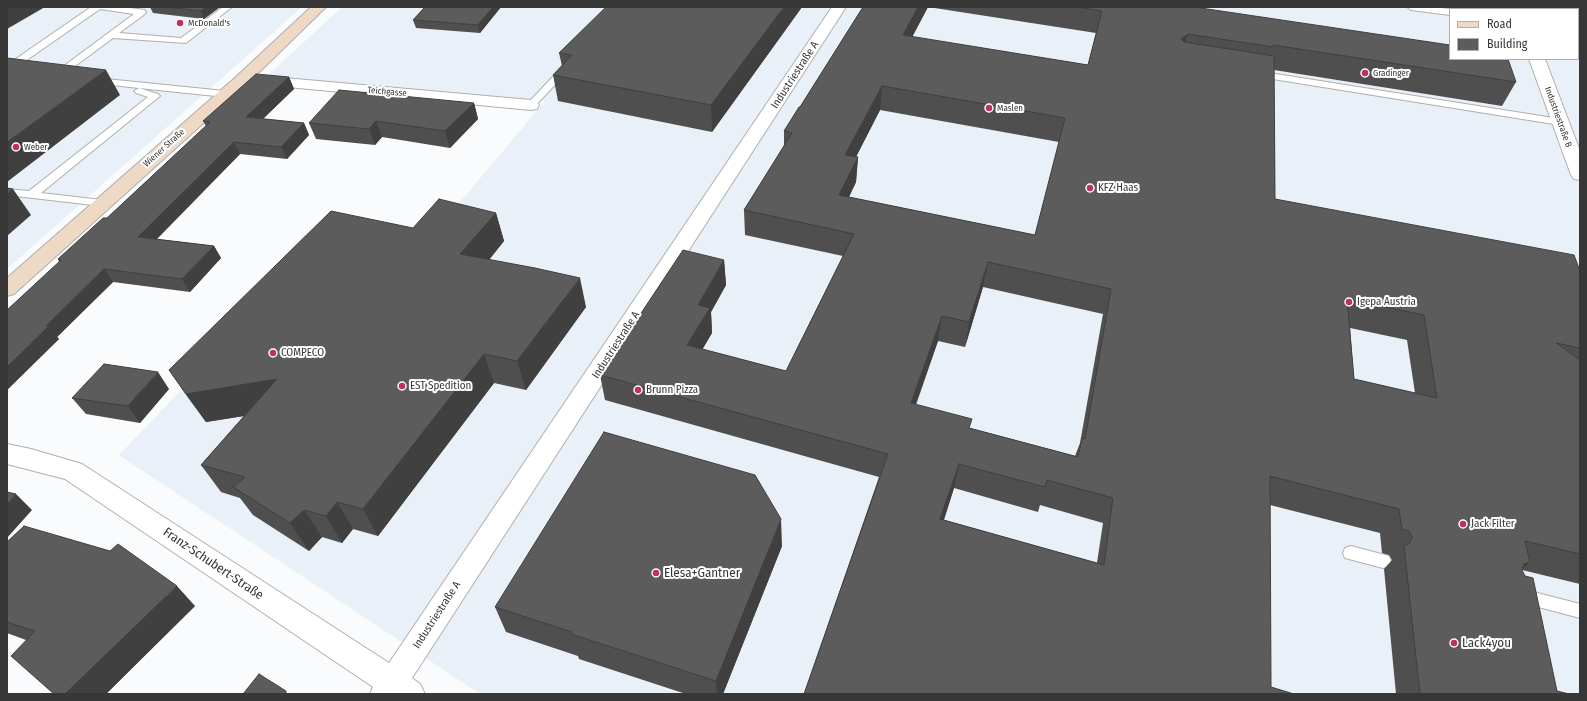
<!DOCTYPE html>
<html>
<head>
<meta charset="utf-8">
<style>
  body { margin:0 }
  #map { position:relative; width:1587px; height:701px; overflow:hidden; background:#fafbfc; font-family:"Fira Sans Condensed",sans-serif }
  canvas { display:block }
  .frame { position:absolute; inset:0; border:8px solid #373737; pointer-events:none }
  .legend { position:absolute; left:1449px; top:8px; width:130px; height:52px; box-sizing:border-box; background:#fff; border:1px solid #afafaf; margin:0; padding:5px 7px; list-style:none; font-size:12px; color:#373737 }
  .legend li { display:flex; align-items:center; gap:8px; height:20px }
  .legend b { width:20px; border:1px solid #afafaf }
</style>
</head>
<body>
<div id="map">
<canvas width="1587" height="701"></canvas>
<div class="frame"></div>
<ul class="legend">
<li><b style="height:5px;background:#edd9c4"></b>Road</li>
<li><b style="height:11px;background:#5d5c5c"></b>Building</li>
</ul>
</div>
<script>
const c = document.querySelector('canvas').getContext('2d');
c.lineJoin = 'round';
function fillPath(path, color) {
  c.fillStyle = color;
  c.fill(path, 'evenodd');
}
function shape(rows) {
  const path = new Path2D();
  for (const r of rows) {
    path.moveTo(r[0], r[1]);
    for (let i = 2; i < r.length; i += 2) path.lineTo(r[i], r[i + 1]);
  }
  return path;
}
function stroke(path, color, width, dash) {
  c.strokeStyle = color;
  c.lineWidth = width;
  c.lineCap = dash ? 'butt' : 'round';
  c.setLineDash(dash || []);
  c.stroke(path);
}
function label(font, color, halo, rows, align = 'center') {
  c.font = font + ' "Fira Sans Condensed",sans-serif';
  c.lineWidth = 4;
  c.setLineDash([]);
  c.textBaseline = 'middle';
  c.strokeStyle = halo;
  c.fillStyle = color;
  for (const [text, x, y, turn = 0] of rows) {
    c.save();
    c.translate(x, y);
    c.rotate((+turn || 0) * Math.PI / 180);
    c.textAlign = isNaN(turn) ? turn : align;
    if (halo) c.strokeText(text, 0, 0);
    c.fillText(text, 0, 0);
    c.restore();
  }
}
fillPath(shape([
  [7,7,302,7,7,269],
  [342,7,1580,7,1580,694,480,694,119,455,336,229,424,245,545,101,266,77],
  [1450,9,1578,9,1578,59,1450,59]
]), '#e9f0f7');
const service = shape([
  [91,7,122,7,145,10,146,12,145,14,119,33,181,38,223,7,232,7,186,43,113,38,59,78,53,78,51,76,53,74,134,14,100,9,11,71,7,72,7,65,91,7],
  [1407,7,1431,7,1450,9,1450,15,1411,10,1407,7],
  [1572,7,1580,7,1580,11,1573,9,1572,7],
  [566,65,571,68,569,70,534,107,528,107,526,105,528,103,563,66,566,65],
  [1257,71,1560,119,1565,122,1560,125,1254,76,1252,74,1257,71],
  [96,78,225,91,230,94,225,97,139,88,158,94,160,96,41,193,102,200,106,201,108,203,106,205,102,206,7,195,7,189,29,191,148,97,136,93,134,91,139,88,93,83,91,81,96,78],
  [1351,546,1389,556,1391,561,1389,566,1383,568,1345,558,1343,553,1345,548,1351,546],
  [1522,589,1580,604,1580,618,1516,601,1514,596,1516,591,1522,589]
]);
const minor = shape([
  [832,7,846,7,412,678,420,684,425,694,370,694,373,687,65,479,7,464,7,444,31,449,82,464,389,663,832,7],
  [1510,7,1524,7,1525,9,1511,9,1510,7],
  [1529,59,1545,59,1580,151,1580,180,1574,179,1571,175,1529,59],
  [262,76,531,100,537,101,539,105,537,109,531,110,256,84,254,81,256,78,262,76]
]);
const secondary = shape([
  [311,7,326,7,249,82,14,294,7,296,7,278,237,76,311,7]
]);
stroke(service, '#aeafb0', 2);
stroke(minor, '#aeafb0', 2);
stroke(secondary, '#aeafb0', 2);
fillPath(service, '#fff');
fillPath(minor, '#fff');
fillPath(secondary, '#edd9c4');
fillPath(shape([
  [150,7,220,7,204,19,153,13],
  [425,7,501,7,480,33,416,28,413,20],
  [802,7,712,132,558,101,553,75,562,66,559,53],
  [863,7,1194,7,1516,82,1502,106,1274,70,1275,199,1580,271,1580,584,1522,570,1557,691,1569,694,1396,694,1384,569,1392,560,1389,555,1382,553,1380,533,1270,505,804,694,879,477,605,400,600,375,724,260,726,285,711,312,712,333,702,349,786,371,843,256,745,235,744,210,784,146,784,131,800,107],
  [928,7,1096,33,1088,65,912,37],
  [880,110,1059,142,1035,235,849,197,856,182,858,157,856,157],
  [983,287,1103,314,1080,443,1075,456,970,428,916,405,938,341,965,347],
  [1350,328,1407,340,1415,393,1354,379],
  [954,488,1038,512,1040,505,1103,523,1097,563,944,520],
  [289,77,294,89,263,119,304,123,309,135,287,159,240,154,157,239,214,246,221,258,190,292,113,282,57,337,59,339,7,390,59,262,58,259,107,218,206,126,203,121],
  [474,103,478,119,450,148,382,137,375,145,316,139,309,123],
  [496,213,504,241,489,260,586,307,526,390,494,383,378,536,353,529,342,543,322,537,309,551,253,515,240,498,221,492,201,465,244,416,206,422,189,399,169,370,413,228],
  [169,389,140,423,86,414,72,398],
  [7,542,195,606,106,694,54,694,26,640,7,633],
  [782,546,723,694,686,694,579,659,578,656,506,632,495,607]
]), '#504f4f');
fillPath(shape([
  [7,7,45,7,7,29],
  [206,7,220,7,204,19,201,11],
  [493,7,501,7,480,33,478,25],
  [784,7,802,7,712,132,711,105],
  [918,7,928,7,901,58,903,35],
  [1188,34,1180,58,1181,39],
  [106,70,120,95,7,182,7,142],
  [289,77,294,89,252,129,246,117],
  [882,86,880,110,844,180,845,155],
  [474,103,478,119,450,148,445,131],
  [376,121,382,137,375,145,369,129],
  [304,123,309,135,287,159,281,147],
  [234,142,240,154,146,250,138,237],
  [858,157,856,182,838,220,839,195],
  [13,189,31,215,7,236,7,193],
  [496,213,504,241,470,283,460,254],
  [214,246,221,258,190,292,182,279],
  [724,260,726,285,711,312,712,333,690,371,687,345,698,305],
  [988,262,983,287,965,347,969,322],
  [104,269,113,282,57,337,59,339,7,390,7,367,46,326],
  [580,278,586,307,526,390,517,361],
  [942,316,938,341,907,428,911,403],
  [484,354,494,383,378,536,363,509],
  [158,372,169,389,140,423,128,406],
  [277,379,294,408,206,422,186,394],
  [959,464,954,488,936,543,940,519],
  [16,494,32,510,7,538,7,504],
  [337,502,353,529,342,543,326,516],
  [304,510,322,537,309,551,290,523],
  [781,519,782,546,723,694,717,694,716,681],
  [1530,562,1505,585,1524,564],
  [177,586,195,606,106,694,65,694]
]), '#414040');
const building = shape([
  [167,7,206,7,201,11,167,7],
  [425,7,493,7,478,25,413,20,425,7],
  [606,7,784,7,711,105,553,75,572,55,559,53,606,7],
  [863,7,918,7,903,35,1088,65,1102,11,1077,7,1194,7,1450,45,1450,59,1508,59,1516,82,1273,45,1273,47,1188,34,1181,39,1184,42,1274,56,1275,199,1574,255,1580,271,1580,348,1556,343,1580,360,1580,554,1525,541,1530,562,1524,564,1522,570,1525,576,1533,578,1557,691,1569,694,1420,694,1404,546,1410,543,1412,537,1409,531,1402,529,1399,509,1270,476,1271,687,1294,694,804,694,888,454,600,375,683,250,724,260,698,305,710,308,687,345,786,371,854,234,744,210,792,133,784,131,799,107,800,107,863,7],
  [882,86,1065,118,1035,235,839,195,858,157,845,155,882,86],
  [988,262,1111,289,1085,439,1082,438,1078,457,969,428,972,419,911,403,942,316,969,322,988,262],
  [1347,299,1424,315,1437,398,1354,379,1347,299],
  [959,464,1045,487,1047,480,1113,498,1104,565,940,519,959,464],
  [7,58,106,70,7,142,7,58],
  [256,74,289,77,246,117,304,123,281,147,234,142,138,237,214,246,182,279,104,269,46,326,49,326,7,367,7,310,61,260,58,259,103,218,107,218,210,122,203,121,256,74],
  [339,90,474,103,445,131,376,121,369,129,309,123,339,90],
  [7,188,13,189,7,193,7,188],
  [439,199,496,213,460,254,535,268,580,278,517,361,484,354,363,509,337,502,326,516,304,510,290,523,233,487,245,477,201,465,277,379,186,394,169,370,331,211,413,228,439,199],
  [104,364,158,372,128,406,72,398,104,364],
  [604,432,755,475,781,519,716,681,571,634,572,632,495,607,604,432],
  [7,492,16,494,7,504,7,492],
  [24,526,110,551,118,544,177,586,65,694,54,694,11,656,35,631,7,622,7,542,24,526],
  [259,674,286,691,286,694,243,694,259,674]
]);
fillPath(building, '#5d5c5c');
stroke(building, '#414040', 1);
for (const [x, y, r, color] of [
  [180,23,4,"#be3060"],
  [1365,73,4,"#be3060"],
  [989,108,4,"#be3060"],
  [16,147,4,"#be3060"],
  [1090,188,4,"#be3060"],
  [1349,302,4,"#be3060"],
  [273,353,4,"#be3060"],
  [402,386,4,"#be3060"],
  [638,390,4,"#be3060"],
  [1463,524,4,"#be3060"],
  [656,573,4,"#be3060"],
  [1454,643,4,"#be3060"]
]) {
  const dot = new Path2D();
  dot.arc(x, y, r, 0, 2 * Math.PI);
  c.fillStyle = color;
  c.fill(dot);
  stroke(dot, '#fff', 1.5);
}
label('9px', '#373737', '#fff', [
  ["McDonald's",188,23],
  ["Gradinger",1373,73],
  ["Maslen",997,108],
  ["Weber",24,147]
], 'left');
label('9px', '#373737', '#fff', [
  ["Teichgasse",387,92,5],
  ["Industriestraße B",1558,117,70],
  ["Wiener Straße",164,148,-42]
]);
label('11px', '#373737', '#fff', [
  ["Industriestraße A",795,75,-57],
  ["Industriestraße A",616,345,-57],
  ["Industriestraße A",437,615,-57]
]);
label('11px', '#373737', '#fff', [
  ["KFZ Haas",1098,188],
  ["Igepa Austria",1357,302],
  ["COMPECO",281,353],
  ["EST Spedition",410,386],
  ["Brunn Pizza",646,390],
  ["Jack Filter",1471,524]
], 'left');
label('13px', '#373737', '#fff', [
  ["Franz-Schubert-Straße",213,564,34]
]);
label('13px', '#373737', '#fff', [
  ["Elesa+Gantner",664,573],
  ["Lack4you",1462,643]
], 'left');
</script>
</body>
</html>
